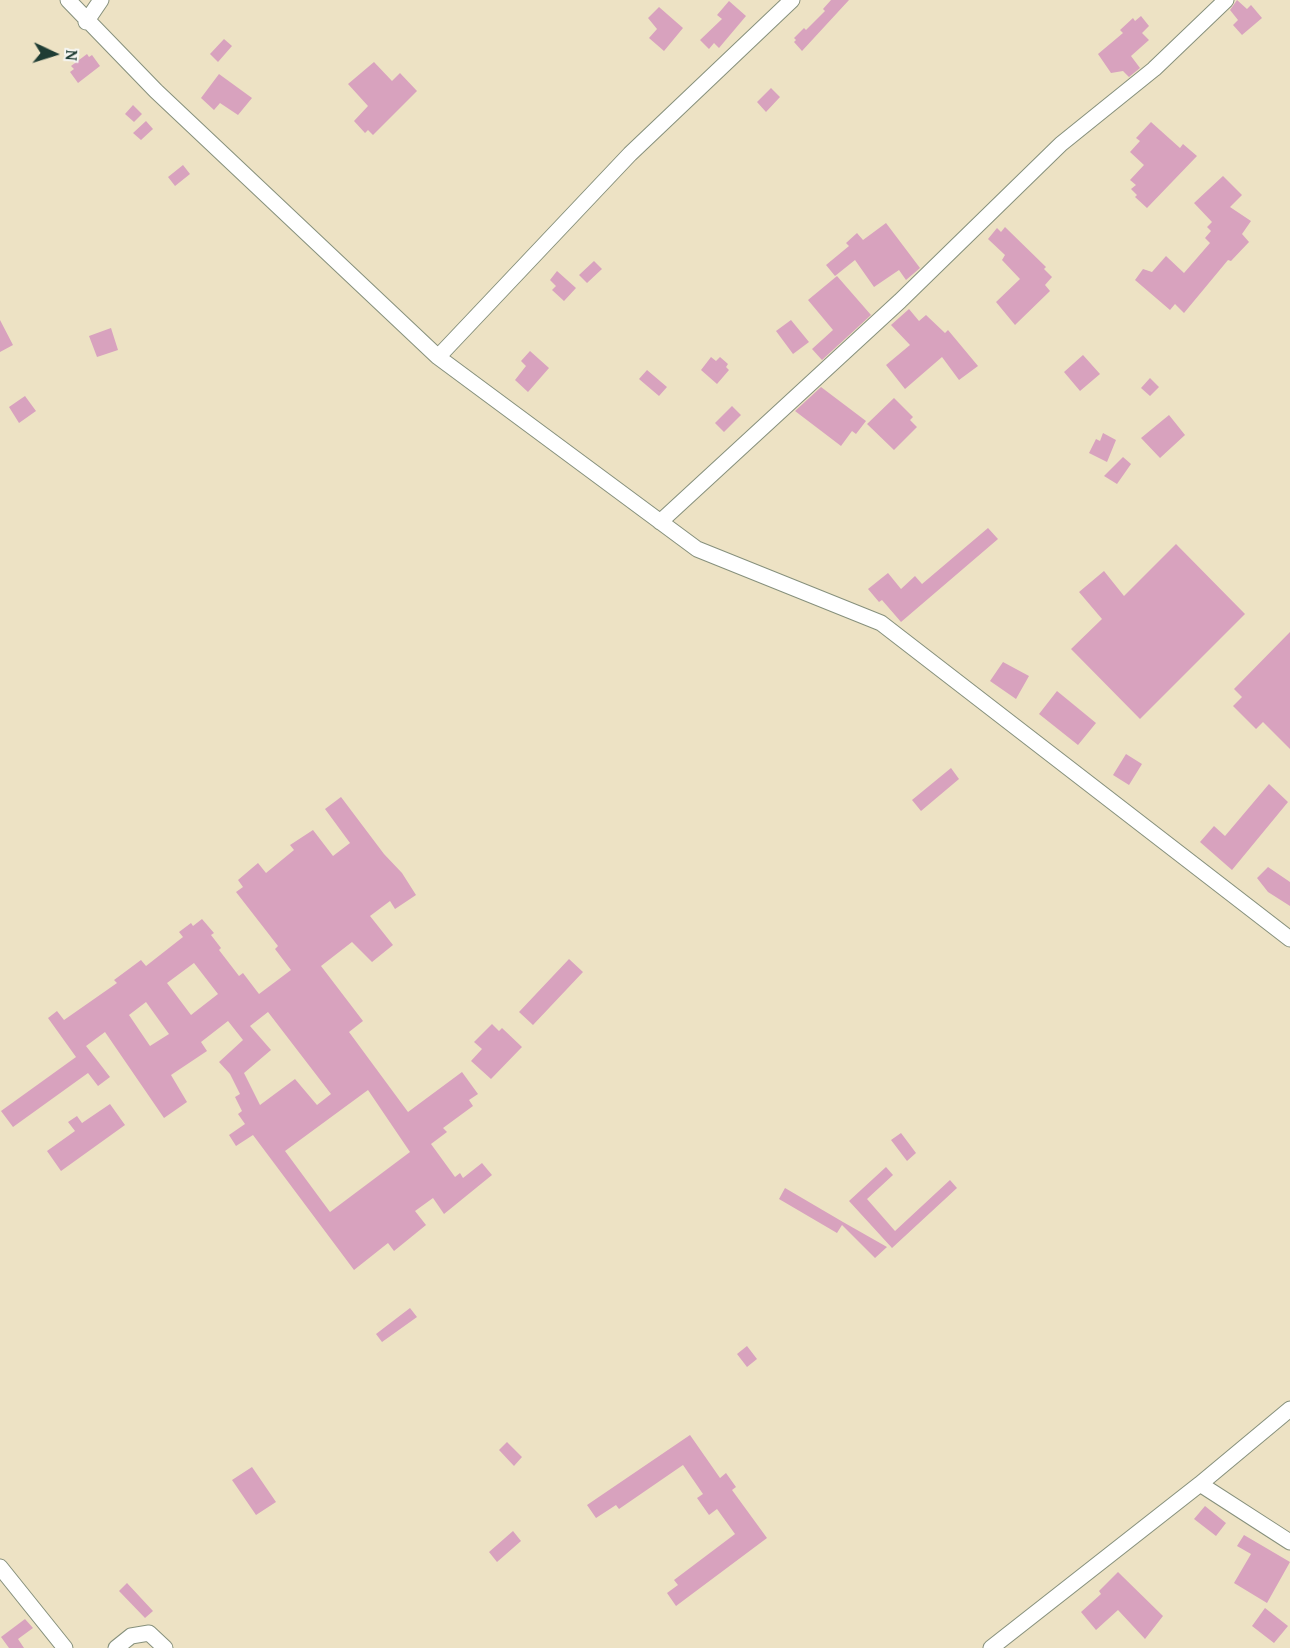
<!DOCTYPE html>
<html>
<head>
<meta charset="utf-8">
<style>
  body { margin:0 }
  #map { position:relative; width:1290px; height:1648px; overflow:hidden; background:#ede2c4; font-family:"Gentium Book Plus",serif }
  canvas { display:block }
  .north { position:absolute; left:24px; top:24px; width:60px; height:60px; -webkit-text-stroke:4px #f6f6f2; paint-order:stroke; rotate:94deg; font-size:16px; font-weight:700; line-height:24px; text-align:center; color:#1f3d34 }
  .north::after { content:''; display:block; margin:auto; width:21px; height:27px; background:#1f3d34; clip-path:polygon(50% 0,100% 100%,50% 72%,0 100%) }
</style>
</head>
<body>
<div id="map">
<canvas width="1290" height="1648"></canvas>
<div class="north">N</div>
</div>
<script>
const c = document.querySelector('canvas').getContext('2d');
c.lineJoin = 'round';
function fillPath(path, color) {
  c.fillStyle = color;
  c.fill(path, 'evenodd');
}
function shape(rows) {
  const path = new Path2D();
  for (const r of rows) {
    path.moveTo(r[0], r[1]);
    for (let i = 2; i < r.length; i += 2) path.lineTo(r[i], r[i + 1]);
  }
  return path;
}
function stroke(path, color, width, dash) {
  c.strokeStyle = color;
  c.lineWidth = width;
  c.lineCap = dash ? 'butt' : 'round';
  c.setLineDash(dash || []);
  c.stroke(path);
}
fillPath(shape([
  [831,0,849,0,802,51,794,42,796,40,794,38,804,28,806,30,825,11,823,9],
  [1237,0,1247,9,1251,5,1262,18,1242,35,1233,25,1238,20,1230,10],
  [729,1,746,16,719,48,714,43,709,49,700,40,722,19,717,15],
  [659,7,683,28,664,51,649,38,657,29,648,18],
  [1141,16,1149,26,1142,33,1149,40,1131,56,1140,68,1129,77,1123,71,1111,73,1098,54,1123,33,1120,30,1133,18,1135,21],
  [224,39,232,46,218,62,210,54],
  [87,54,89,57,92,55,100,66,78,83,70,72,74,69,71,66],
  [374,62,392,81,400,73,417,91,373,135,368,130,365,133,354,121,368,106,348,84],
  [219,74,252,98,238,115,220,103,214,110,201,98],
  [771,88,780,97,766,112,757,102],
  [133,105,142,114,134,122,125,114],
  [146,121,153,129,141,140,133,133],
  [1151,122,1180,148,1183,144,1197,156,1147,208,1135,197,1137,195,1131,189,1136,185,1130,180,1144,165,1130,152,1140,141,1136,138],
  [183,165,190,174,175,186,168,177],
  [1223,176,1242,195,1230,207,1251,221,1242,234,1249,242,1231,261,1228,260,1184,313,1175,304,1170,310,1135,280,1143,269,1152,272,1166,256,1184,273,1210,243,1205,238,1211,231,1207,227,1212,222,1194,203],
  [886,223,920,268,906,280,899,270,874,287,855,260,835,276,826,265,849,246,846,243,857,233,863,240],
  [1005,227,1046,267,1044,269,1052,277,1045,285,1050,291,1015,325,996,302,1020,279,1002,260,1005,255,988,239,997,228,1001,232],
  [594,261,602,269,587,283,579,275],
  [557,271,576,288,564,301,552,290,556,286,550,280],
  [837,276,871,315,822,360,812,349,833,330,808,300],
  [909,309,919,321,926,315,945,333,948,330,978,366,959,380,942,357,905,389,886,365,910,345,891,325],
  [0,320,13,345,0,352],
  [791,320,809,342,793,354,776,331],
  [111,328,118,350,97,357,89,336],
  [530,351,549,368,528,392,515,380,526,366,521,361],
  [1083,355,1100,374,1080,391,1064,372],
  [711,357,716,361,720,357,728,364,726,367,729,370,717,384,701,370],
  [647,370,667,387,659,396,639,379],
  [1150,378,1159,387,1150,396,1141,388],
  [821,387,866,421,856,434,852,431,841,446,795,411],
  [25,396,36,411,19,423,9,407],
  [894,398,913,417,910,420,917,427,894,450,867,424],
  [732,406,741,415,724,432,715,423],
  [1169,415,1185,435,1160,458,1141,438],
  [1103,433,1116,440,1107,462,1089,453,1096,439,1100,441],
  [1123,457,1131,464,1117,484,1104,476],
  [988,528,998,539,901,622,882,600,879,602,868,589,888,573,901,589,915,576,922,584],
  [1176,544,1245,614,1140,719,1071,649,1102,619,1079,592,1104,571,1124,596],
  [1290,632,1290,749,1263,722,1256,729,1233,706,1242,697,1234,689],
  [1003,662,1029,676,1016,699,990,681],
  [1057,691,1096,723,1078,745,1039,714],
  [1126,754,1142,764,1129,785,1113,775],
  [951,768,959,779,921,811,912,800],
  [1269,784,1288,802,1232,870,1200,842,1214,826,1225,836],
  [341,797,384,854,402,873,416,895,395,909,390,901,370,916,393,945,372,962,352,942,321,966,363,1021,349,1032,408,1112,462,1072,478,1094,469,1100,473,1106,443,1128,447,1132,431,1144,455,1177,460,1173,463,1178,482,1163,492,1175,444,1214,433,1198,415,1211,426,1225,394,1251,388,1243,354,1270,253,1135,236,1146,229,1135,245,1124,238,1114,242,1111,235,1097,240,1094,230,1074,219,1062,243,1040,228,1021,201,1042,207,1051,171,1075,187,1102,164,1118,105,1032,86,1046,110,1077,98,1086,88,1073,13,1127,1,1111,76,1057,48,1018,57,1011,64,1020,117,983,114,980,141,960,146,966,183,937,179,932,191,923,193,926,202,919,214,933,211,935,221,948,219,950,239,976,243,973,259,994,291,970,275,949,278,946,236,892,243,887,238,880,258,863,266,873,294,850,290,845,313,830,333,856,350,843,325,809],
  [194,963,218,994,191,1015,167,983],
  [146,1002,169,1034,150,1046,129,1015],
  [268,1012,331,1094,317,1105,295,1079,260,1105,244,1073,271,1050,250,1026],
  [368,1090,410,1152,330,1212,285,1151],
  [1268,867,1290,882,1290,906,1268,892,1257,878],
  [569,959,583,972,533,1025,519,1012],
  [492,1024,499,1031,502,1028,522,1047,491,1079,471,1061,482,1049,474,1042],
  [110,1104,125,1125,61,1171,47,1151,75,1131,68,1122,77,1116,82,1123],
  [901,1133,916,1153,907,1161,891,1140],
  [886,1167,893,1175,867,1199,895,1231,950,1180,957,1188,892,1248,849,1201],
  [785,1188,843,1222,887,1247,875,1258,842,1225,837,1233,779,1199],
  [410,1308,417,1317,382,1342,376,1334],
  [747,1346,757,1359,747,1367,737,1354],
  [690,1435,720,1478,726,1473,736,1487,732,1490,767,1538,676,1606,667,1593,678,1585,674,1580,735,1534,717,1509,709,1515,697,1498,703,1494,683,1465,619,1509,616,1505,596,1518,587,1505],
  [507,1442,522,1457,514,1466,499,1450],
  [252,1467,276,1502,256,1515,232,1480],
  [1205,1506,1226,1523,1216,1536,1194,1519],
  [513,1531,521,1541,497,1562,489,1552],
  [1244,1535,1290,1562,1267,1603,1234,1583,1251,1554,1237,1546],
  [1118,1572,1163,1616,1145,1639,1118,1610,1096,1630,1081,1612,1101,1594,1099,1591],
  [127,1583,153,1611,145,1618,119,1591],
  [1265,1608,1288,1626,1274,1643,1252,1626],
  [25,1619,33,1628,18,1639,24,1648,9,1648,1,1637]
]), '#d8a2be');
const minor = shape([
  [68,0,156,91,438,357,697,549,881,623,1290,939],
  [86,22,101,0],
  [438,357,630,154,792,0],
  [660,522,900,301,1061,144,1154,69,1226,0],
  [1290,1409,1200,1484,1290,1542],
  [0,1567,65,1648],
  [116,1648,131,1636,149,1633,165,1648],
  [991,1648,1200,1484]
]);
stroke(minor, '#86907c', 17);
stroke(minor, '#fff', 15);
</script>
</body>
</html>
